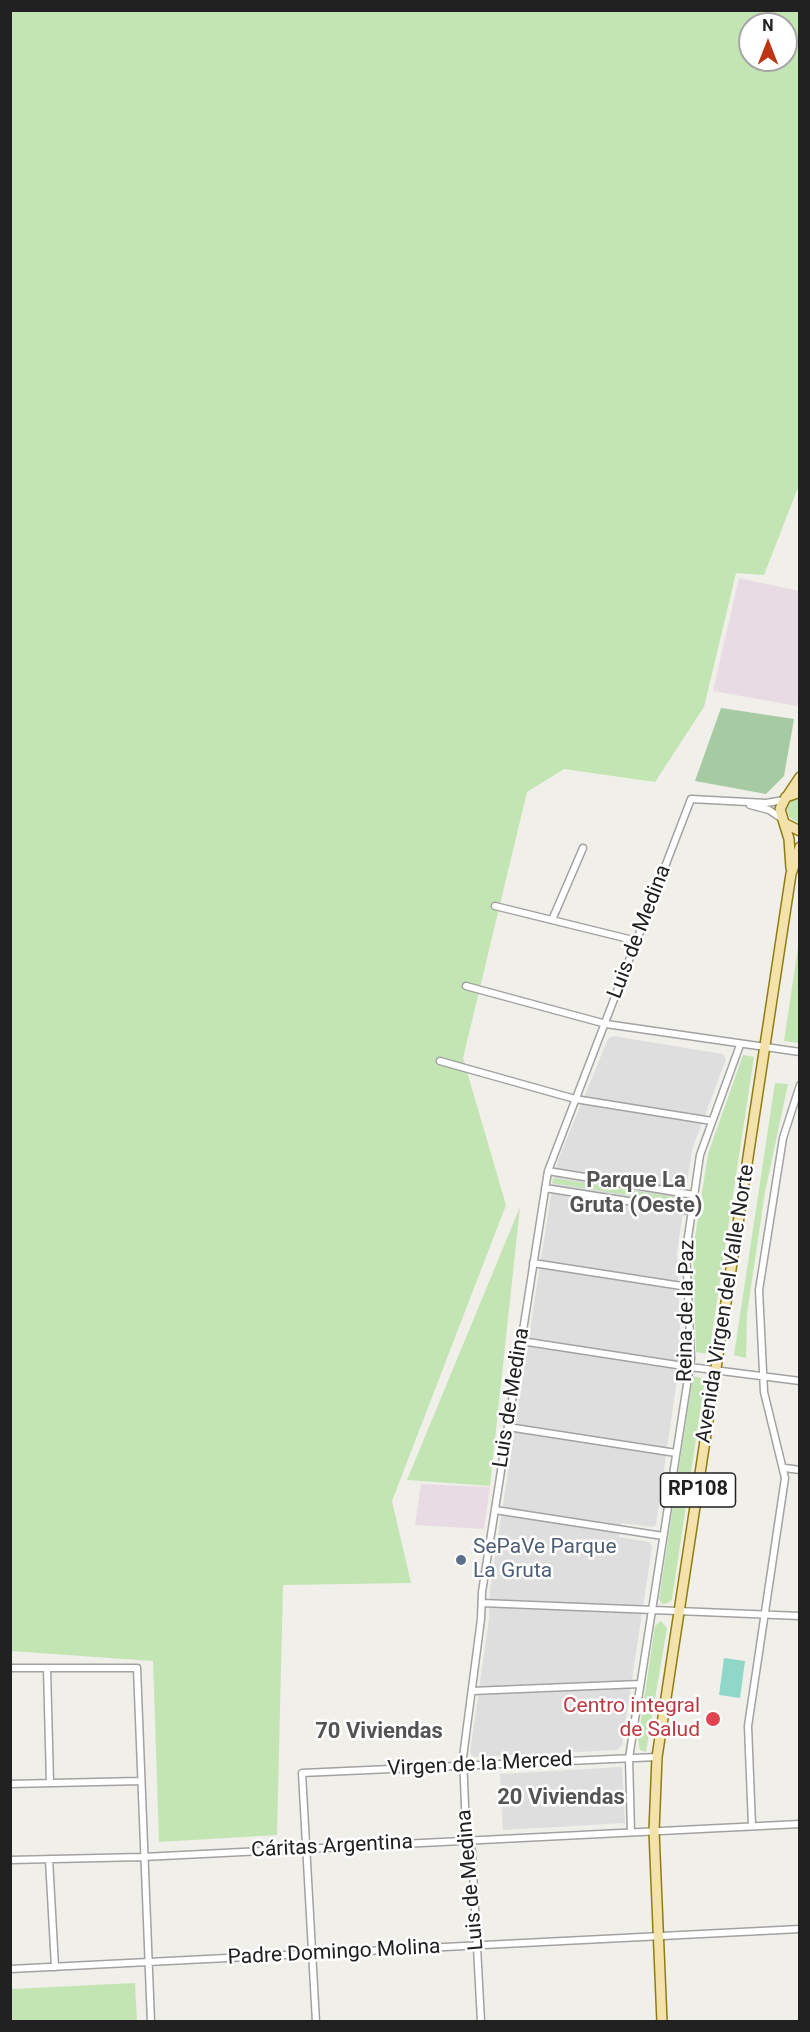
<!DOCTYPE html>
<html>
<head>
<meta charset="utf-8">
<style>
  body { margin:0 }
  #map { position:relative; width:810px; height:2032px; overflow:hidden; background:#f0efe9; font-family:Roboto,sans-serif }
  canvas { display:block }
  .frame { position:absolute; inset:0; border:12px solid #212121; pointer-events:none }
  .north { position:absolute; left:738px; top:12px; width:60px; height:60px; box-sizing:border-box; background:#fff; border:2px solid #a6a6a6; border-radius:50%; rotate:0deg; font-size:16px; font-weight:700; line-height:24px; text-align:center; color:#212121 }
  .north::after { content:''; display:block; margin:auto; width:21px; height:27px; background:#be3515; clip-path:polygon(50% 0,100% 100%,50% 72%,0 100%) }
</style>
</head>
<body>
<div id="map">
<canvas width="810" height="2032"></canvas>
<div class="frame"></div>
<div class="north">N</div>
</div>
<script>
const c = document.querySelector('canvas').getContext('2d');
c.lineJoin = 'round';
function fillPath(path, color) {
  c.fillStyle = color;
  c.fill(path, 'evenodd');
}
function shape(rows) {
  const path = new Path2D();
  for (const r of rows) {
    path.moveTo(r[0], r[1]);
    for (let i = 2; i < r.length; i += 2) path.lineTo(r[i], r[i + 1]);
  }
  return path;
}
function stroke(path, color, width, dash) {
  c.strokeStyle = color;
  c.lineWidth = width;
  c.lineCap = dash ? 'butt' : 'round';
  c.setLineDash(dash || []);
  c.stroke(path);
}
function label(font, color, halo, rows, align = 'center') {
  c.font = font + ' Roboto,sans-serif';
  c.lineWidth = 5;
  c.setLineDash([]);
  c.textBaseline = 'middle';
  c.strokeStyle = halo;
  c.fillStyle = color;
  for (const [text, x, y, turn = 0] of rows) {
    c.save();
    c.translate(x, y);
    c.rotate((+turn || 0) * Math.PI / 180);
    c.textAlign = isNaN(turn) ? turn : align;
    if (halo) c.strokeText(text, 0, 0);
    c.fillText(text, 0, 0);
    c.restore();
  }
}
fillPath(shape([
  [613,1036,723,1054,726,1059,692,1150,677,1253,681,1351,656,1525,652,1527,621,1523,619,1537,649,1542,652,1547,622,1745,617,1750,474,1757,470,1753,489,1619,490,1589,550,1201,558,1160,608,1039],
  [622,1767,625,1823,503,1830,500,1774]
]), '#dfdede');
fillPath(shape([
  [739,578,799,591,800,688,797,706,713,691],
  [421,1484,490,1487,484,1529,415,1525]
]), '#e9dbe4');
fillPath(shape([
  [10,11,799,11,799,485,764,575,736,573,704,707,655,782,564,769,527,792,463,1058,506,1205,392,1501,411,1583,283,1585,277,1835,159,1842,153,1661,11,1651],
  [750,24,786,24,786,60,750,60],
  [799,798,800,823,799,823,789,817,787,808,791,801],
  [799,941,800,1035,798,1043,784,1041],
  [743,1055,754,1057,709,1354,696,1352,693,1250,708,1154],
  [775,1083,788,1084,765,1192,747,1314,746,1358,734,1355],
  [553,1178,686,1199,685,1204,552,1183],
  [520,1207,490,1486,407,1480],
  [693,1376,705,1379,672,1599,668,1603,662,1604,659,1599],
  [661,1621,667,1628,646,1752,640,1750,638,1740,655,1626],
  [135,1983,137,2021,11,2021,11,1989]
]), '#c3e5b4');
fillPath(shape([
  [721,708,794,719,784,776,766,794,695,781]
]), '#a6cba2');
fillPath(shape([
  [724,1658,745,1661,740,1698,719,1695]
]), '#8fd7c9');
const street = shape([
  [750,805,769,810,781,818],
  [495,906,637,941],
  [552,920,583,848],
  [466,986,606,1024,800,1052],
  [440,1061,575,1099,712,1121],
  [548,1171,694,1195],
  [545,1188,691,1211],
  [533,1263,688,1287],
  [521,1341,690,1367,800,1381],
  [508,1427,676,1453],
  [785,1468,800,1470],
  [495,1510,663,1536],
  [482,1603,800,1616],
  [10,1668,137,1668,151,2022],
  [47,1668,50,1783],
  [472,1691,640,1684],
  [10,1784,140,1781],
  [752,1826,748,1726,785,1478,764,1392,759,1290,783,1138,800,1085],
  [631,1832,629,1758,691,1359,686,1251,700,1155,740,1045],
  [49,1859,55,1967],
  [10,1860,143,1857,800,1824],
  [10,1969,800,1929],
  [316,2022,302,1773,657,1757],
  [481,2022,472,1852,466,1829,463,1757,481,1619,482,1592,548,1171,691,799,766,803,784,800]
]);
const primary = shape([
  [800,792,786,797,780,809,784,823,800,831],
  [788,795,800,777],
  [784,823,789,839,791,868],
  [662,2022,654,1831,657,1757,791,874,800,847]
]);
stroke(street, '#a2a2a2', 9);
stroke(primary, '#8f7d10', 12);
stroke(street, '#fff', 6);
stroke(primary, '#f3e2ab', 9);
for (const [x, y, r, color] of [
  [461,1560,6,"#5c6f8a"],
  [713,1719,8,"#e0444e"]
]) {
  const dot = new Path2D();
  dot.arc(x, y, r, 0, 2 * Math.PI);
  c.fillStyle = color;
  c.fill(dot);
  stroke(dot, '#fff', 2);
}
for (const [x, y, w] of [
  [698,1490,75]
]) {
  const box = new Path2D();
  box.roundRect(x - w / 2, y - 17, w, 34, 4.5);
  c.fillStyle = '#fff';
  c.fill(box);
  stroke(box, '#212121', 1.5);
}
label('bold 20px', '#212121', null, [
  ["RP108",698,1490]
]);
label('21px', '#212121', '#fff', [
  ["Luis de Medina",640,932,-69],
  ["Avenida Virgen del Valle Norte",726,1304,-81],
  ["Reina de la Paz",687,1311,-89],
  ["Luis de Medina",512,1398,-81],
  ["Virgen de la Merced",480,1765,-3],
  ["Cáritas Argentina",332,1847,-3],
  ["Luis de Medina",471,1880,-95],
  ["Padre Domingo Molina",334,1953,-3]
]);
label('21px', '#4e5e75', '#fff', [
  ["SePaVe Parque",473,1548],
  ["La Gruta",473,1572]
], 'left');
label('21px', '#be3a42', '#fff', [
  ["Centro integral",700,1707],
  ["de Salud",700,1731]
], 'right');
label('bold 22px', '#545454', '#fff', [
  ["Parque La",636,1181],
  ["Gruta (Oeste)",636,1206],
  ["70 Viviendas",379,1732],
  ["20 Viviendas",561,1798]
]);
</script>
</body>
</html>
